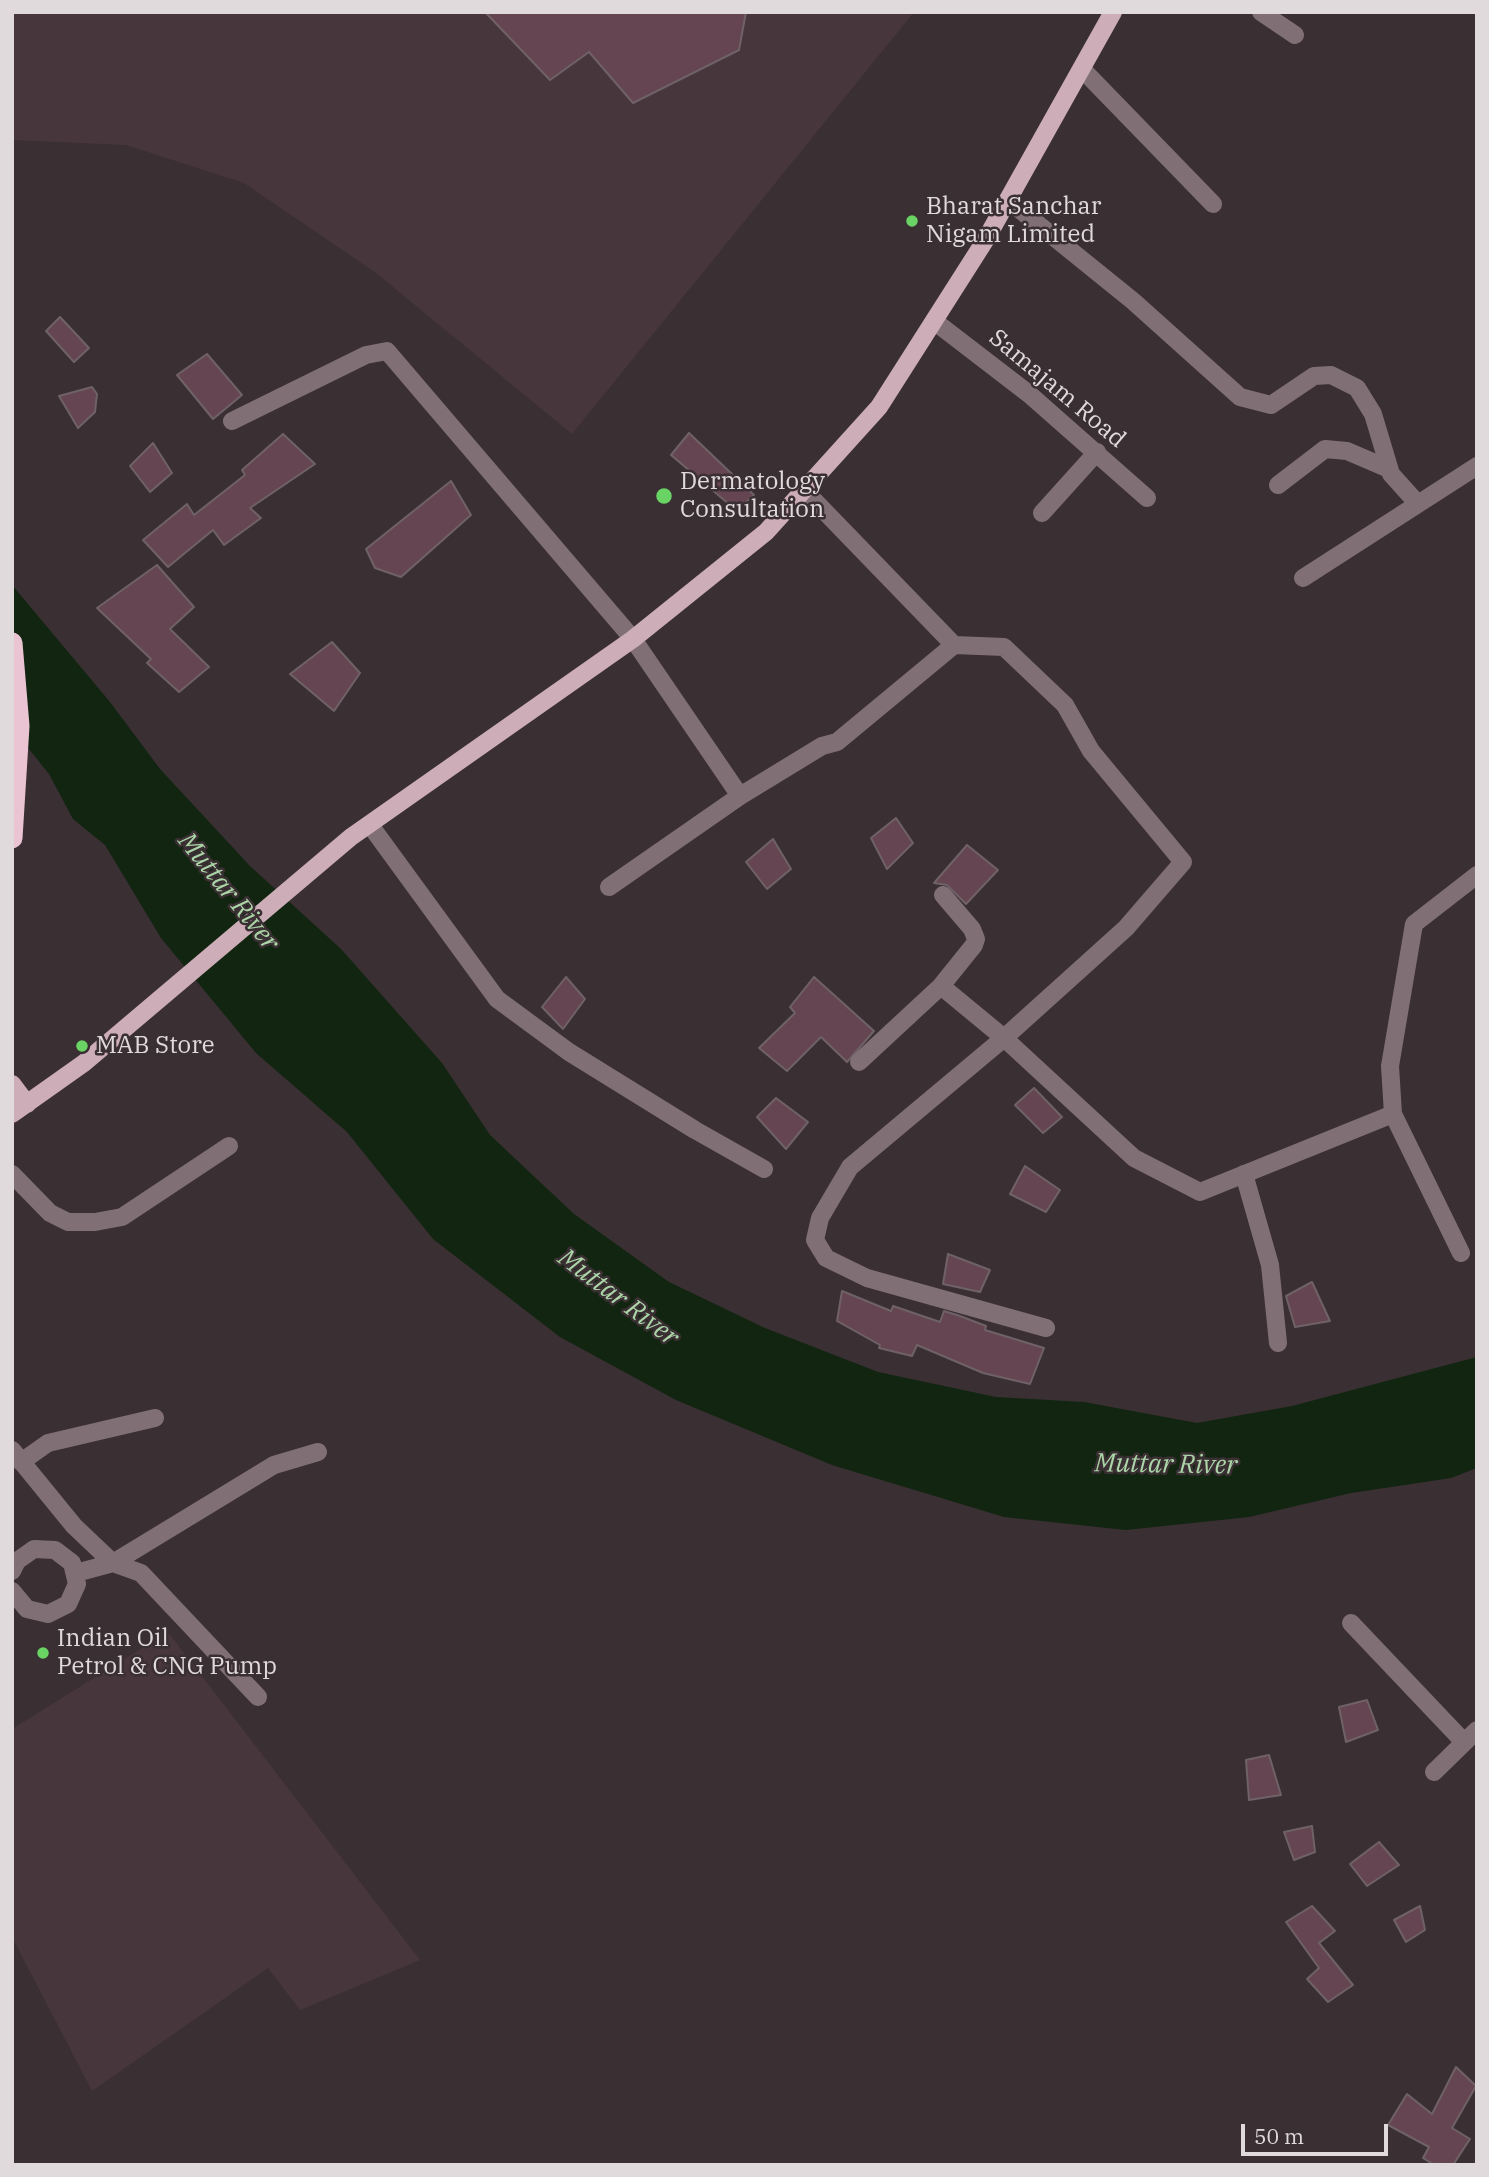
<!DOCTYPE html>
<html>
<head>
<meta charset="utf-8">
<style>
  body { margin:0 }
  #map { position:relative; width:1489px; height:2177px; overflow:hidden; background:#3a2f33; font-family:"IBM Plex Serif",serif }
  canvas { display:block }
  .frame { position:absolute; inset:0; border:14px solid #e1dadc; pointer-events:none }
  .scale { position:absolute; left:1241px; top:2124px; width:147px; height:32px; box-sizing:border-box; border:4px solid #e1dadc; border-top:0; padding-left:9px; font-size:21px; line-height:24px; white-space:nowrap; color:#e1dadc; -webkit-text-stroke:5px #3a2f33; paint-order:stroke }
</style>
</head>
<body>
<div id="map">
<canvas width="1489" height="2177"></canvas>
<div class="frame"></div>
<div class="scale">50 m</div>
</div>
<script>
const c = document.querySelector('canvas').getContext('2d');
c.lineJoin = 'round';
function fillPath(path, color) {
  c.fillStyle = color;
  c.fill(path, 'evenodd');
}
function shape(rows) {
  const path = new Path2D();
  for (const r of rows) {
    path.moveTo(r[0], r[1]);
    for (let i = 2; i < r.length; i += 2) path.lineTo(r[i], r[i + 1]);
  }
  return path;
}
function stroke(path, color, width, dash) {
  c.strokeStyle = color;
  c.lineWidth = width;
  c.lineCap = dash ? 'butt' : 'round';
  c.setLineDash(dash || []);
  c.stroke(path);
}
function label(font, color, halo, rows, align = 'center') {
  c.font = font + ' "IBM Plex Serif",serif';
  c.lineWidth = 5;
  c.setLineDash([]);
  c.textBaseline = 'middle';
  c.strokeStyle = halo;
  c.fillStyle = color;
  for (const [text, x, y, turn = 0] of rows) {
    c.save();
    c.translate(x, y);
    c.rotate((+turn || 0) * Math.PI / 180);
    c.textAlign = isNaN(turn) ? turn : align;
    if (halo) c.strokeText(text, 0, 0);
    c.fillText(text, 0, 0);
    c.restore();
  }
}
fillPath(shape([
  [12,12,914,12,572,434,376,273,244,183,126,145,12,140],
  [168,1632,420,1960,300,2010,268,1968,92,2091,12,1937,12,1729]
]), '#48363d');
fillPath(shape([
  [12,585,110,702,160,769,250,866,341,949,442,1063,490,1135,574,1214,669,1282,765,1328,878,1372,996,1397,1084,1402,1197,1423,1292,1406,1477,1357,1477,1468,1451,1478,1351,1493,1249,1517,1126,1530,1004,1517,832,1465,676,1400,560,1337,433,1239,347,1132,256,1053,161,938,105,845,73,819,49,774,12,728]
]), '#112510');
const building = shape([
  [485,12,746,12,739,50,633,103,589,52,550,80,485,12],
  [60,317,89,348,74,362,46,331,60,317],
  [207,354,242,395,213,419,177,375,207,354],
  [92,387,97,394,95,412,78,428,59,396,92,387],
  [689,433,754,495,737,511,671,455,689,433],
  [283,434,315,464,250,508,261,518,224,545,213,530,168,567,143,540,187,504,194,515,245,475,242,470,283,434],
  [153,443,172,473,150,492,130,466,153,443],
  [451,481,471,515,401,577,375,568,366,549,451,481],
  [157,565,194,607,170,629,209,667,179,692,147,663,151,659,97,608,157,565],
  [332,642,360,673,334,711,290,674,332,642],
  [896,818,913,843,887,869,871,838,896,818],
  [773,839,791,869,767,889,746,862,773,839],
  [967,845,998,870,966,904,947,885,934,883,967,845],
  [566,977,585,999,563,1029,542,1007,566,977],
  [814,977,874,1031,847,1062,821,1037,787,1071,759,1048,795,1013,790,1007,814,977],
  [1034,1088,1062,1117,1043,1133,1015,1105,1034,1088],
  [776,1098,808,1122,786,1149,757,1117,776,1098],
  [1025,1166,1060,1190,1046,1212,1010,1194,1025,1166],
  [948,1254,990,1270,980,1292,943,1284,948,1254],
  [1312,1282,1330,1321,1295,1327,1286,1296,1312,1282],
  [842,1291,891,1311,893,1306,940,1322,944,1311,960,1316,986,1326,985,1330,1044,1348,1030,1384,983,1373,917,1345,912,1356,879,1348,880,1345,837,1321,842,1291],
  [1367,1700,1378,1730,1346,1742,1339,1707,1367,1700],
  [1269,1755,1281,1795,1249,1800,1246,1760,1269,1755],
  [1312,1826,1315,1852,1294,1860,1284,1832,1312,1826],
  [1379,1842,1399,1865,1367,1886,1350,1864,1379,1842],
  [1312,1906,1335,1931,1319,1943,1353,1985,1328,2002,1307,1979,1319,1968,1286,1922,1312,1906],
  [1420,1906,1425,1930,1406,1942,1394,1920,1420,1906],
  [1456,2067,1476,2086,1452,2128,1470,2139,1453,2165,1434,2165,1423,2158,1429,2147,1388,2125,1407,2094,1432,2114,1456,2067]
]);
fillPath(building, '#654551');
stroke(building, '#6f6266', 2);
stroke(shape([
  [1261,12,1295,35],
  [1082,69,1213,204],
  [1008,200,1133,301,1240,397,1271,405,1314,376,1331,375,1357,388,1373,414,1391,474,1418,504,1477,466],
  [934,321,1029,394,1147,498],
  [232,421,366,355,387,351,633,639,740,796],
  [1278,485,1325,449,1347,451,1389,469],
  [804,490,954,645,1004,647,1065,705,1091,751,1183,862,1126,928,1004,1038,850,1167,820,1218,815,1240,826,1258,867,1278,1046,1328],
  [1042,513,1097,452],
  [1303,578,1418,504],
  [370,825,497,999,569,1052,695,1130,764,1169],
  [609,887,740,796,822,746,837,742,954,645],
  [941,986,1004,1038,1134,1158,1200,1192,1393,1114,1390,1066,1414,924,1477,875],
  [859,1062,941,986,974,945,976,939,972,929,943,895],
  [1393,1114,1461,1253],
  [12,1174,50,1213,68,1222,95,1222,122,1217,229,1146],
  [1244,1174,1270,1265,1278,1343],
  [12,1450,74,1526,113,1563,141,1573,258,1697],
  [21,1462,48,1443,155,1418],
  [12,1571,17,1561,34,1549,55,1550,72,1563,77,1584,68,1604,48,1614,27,1609,12,1591],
  [76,1573,113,1563,274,1465,318,1452],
  [1351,1623,1463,1741],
  [1434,1772,1477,1730]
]), '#807076', 18);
stroke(shape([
  [12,1084,27,1104],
  [12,1114,84,1063,351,837,633,639,766,532,879,407,986,239,1113,12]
]), '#cdadb8', 18);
stroke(shape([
  [12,643,19,726,12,838]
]), '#ebc4d3', 21);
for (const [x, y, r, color] of [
  [912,221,7,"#69d464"],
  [664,496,9,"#69d464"],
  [82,1046,7,"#69d464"],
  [43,1653,7,"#69d464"]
]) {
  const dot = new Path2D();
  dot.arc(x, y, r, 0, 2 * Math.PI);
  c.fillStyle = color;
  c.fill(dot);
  stroke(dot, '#3a2f33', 2.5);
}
label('24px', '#e1dadc', '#3a2f33', [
  ["Bharat Sanchar",926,207],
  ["Nigam Limited",926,235],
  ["Dermatology",680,482],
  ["Consultation",680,510],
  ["MAB Store",96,1046],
  ["Indian Oil",57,1639],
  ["Petrol & CNG Pump",57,1667]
], 'left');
label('24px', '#e1dadc', '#3a2f33', [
  ["Samajam Road",1057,389,40]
]);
label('italic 26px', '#abd5a7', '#3a2f33', [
  ["Muttar River",228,892,51],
  ["Muttar River",618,1298,37],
  ["Muttar River",1166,1465,1]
]);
</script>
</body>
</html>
